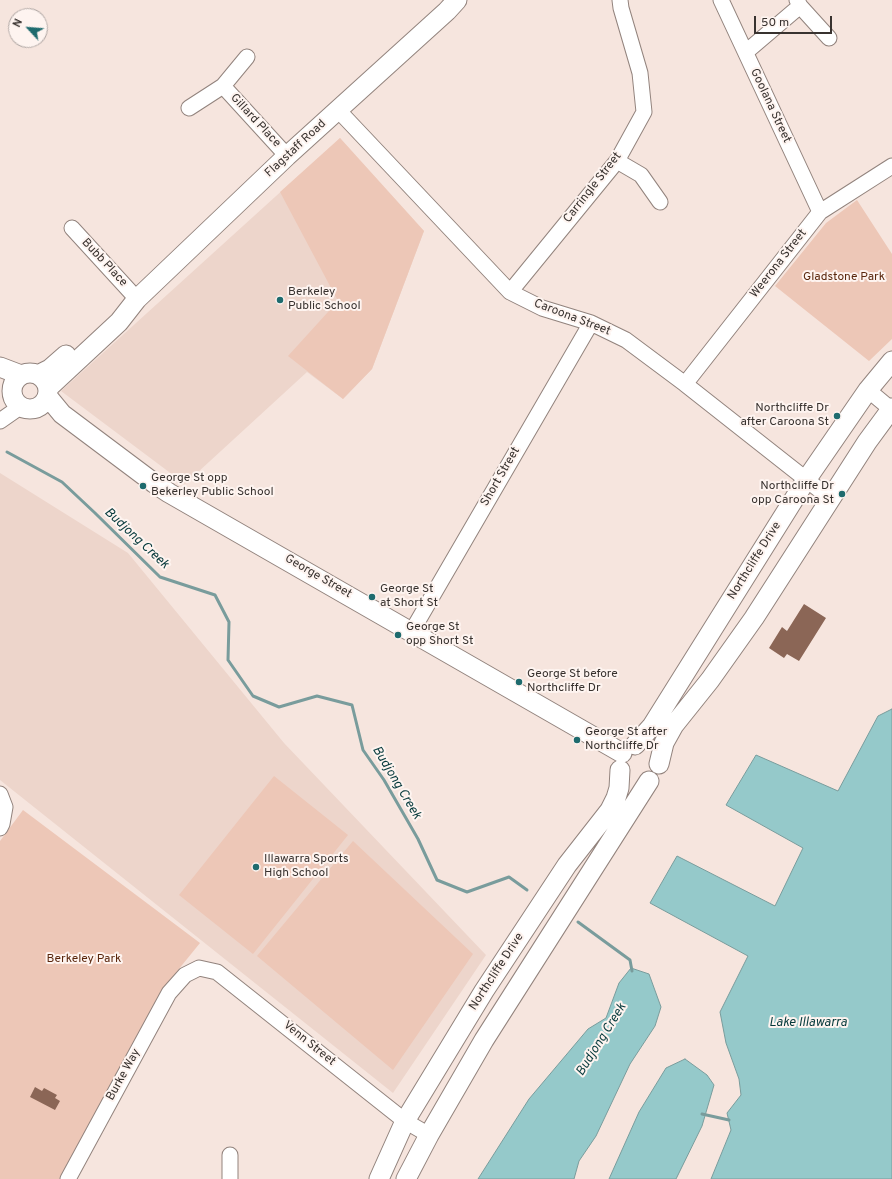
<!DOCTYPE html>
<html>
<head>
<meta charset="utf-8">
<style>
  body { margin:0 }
  #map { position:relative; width:892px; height:1179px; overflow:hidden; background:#f6e5de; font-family:Overpass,sans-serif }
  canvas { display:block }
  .north { position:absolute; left:8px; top:8px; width:40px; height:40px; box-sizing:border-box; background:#fef4f0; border:1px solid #afa6a3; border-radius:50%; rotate:296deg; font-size:11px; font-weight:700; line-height:16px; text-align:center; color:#38322f }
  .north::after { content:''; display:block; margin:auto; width:14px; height:18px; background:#1e6b6e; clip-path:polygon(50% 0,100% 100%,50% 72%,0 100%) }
  .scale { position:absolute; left:754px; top:16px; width:78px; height:18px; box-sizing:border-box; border:2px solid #38322f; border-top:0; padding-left:5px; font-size:12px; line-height:14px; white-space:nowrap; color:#38322f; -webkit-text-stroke:3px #fef4f0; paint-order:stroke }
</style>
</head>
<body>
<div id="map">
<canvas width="892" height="1179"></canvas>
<div class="north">N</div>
<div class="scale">50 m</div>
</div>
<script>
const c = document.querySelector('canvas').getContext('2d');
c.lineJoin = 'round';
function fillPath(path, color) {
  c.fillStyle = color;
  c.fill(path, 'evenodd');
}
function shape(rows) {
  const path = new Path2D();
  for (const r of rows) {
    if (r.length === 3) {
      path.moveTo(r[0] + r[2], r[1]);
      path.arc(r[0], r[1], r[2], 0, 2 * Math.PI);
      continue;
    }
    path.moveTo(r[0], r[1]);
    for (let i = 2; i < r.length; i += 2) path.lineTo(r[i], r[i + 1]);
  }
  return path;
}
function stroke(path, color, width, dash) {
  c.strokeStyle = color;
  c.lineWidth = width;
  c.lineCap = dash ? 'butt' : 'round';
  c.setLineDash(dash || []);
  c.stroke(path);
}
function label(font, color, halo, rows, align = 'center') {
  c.font = font + ' Overpass,sans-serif';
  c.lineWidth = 4;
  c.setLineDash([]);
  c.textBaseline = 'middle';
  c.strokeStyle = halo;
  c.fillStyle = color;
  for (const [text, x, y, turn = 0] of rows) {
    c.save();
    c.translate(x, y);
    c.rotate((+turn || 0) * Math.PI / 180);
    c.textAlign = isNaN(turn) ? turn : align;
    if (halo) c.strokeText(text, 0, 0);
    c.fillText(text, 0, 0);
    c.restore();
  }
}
fillPath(shape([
  [340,138,424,231,372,369,343,399,307,372,185,484,61,391],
  [0,473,128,553,284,743,486,955,393,1093,0,780]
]), '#edd5cb');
fillPath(shape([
  [340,138,424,231,372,369,343,399,288,356,338,301,280,192],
  [857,200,892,254,892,339,869,361,775,286,826,223],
  [274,776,348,835,253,954,179,895],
  [23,810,200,943,161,991,62,1179,0,1179,0,841],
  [353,841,473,954,393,1070,257,956]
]), '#edc7b7');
const water = shape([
  [892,709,892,1179,711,1179,731,1130,727,1113,741,1095,739,1079,726,1043,720,1012,748,956,650,903,677,856,775,906,803,848,726,805,756,755,838,791,878,716,892,709],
  [631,968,649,974,661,1007,655,1026,630,1064,596,1136,579,1161,574,1179,478,1179,529,1099,588,1029,606,1018,619,983,631,968],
  [685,1059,707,1075,714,1085,702,1126,676,1179,609,1179,639,1112,666,1068,685,1059]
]);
fillPath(water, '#95c9ca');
stroke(water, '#799c9c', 1);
stroke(shape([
  [7,452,62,482,95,513,160,577,215,595,229,622,228,660,253,696,279,707,317,696,352,705,363,750,384,780,418,839,437,880,467,892,509,877,527,890],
  [578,922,630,960,632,971],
  [702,1114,729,1120]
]), '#799c9c', 3);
fillPath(shape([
  [804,604,826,618,799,661,787,654,784,658,769,648,782,627,787,631],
  [35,1087,42,1091,44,1088,57,1095,55,1098,60,1101,55,1110,30,1097]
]), '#8b6656');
const minor = shape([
  [721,0,820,212],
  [800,6,829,38],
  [746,52,800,6,797,0],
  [223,86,287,156],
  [189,108,223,86,247,57],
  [338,110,510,292,542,308,591,323,626,340,685,384,831,499],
  [617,161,641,175,660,202],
  [72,228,137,299],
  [510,292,617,161,644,112,640,73,621,8,620,0],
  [685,384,820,212,892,166],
  [868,390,892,410],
  [0,421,20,407],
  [412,631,591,323],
  [0,794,5,807,2,824,0,828],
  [68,1179,169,993,185,975,199,968,217,972,405,1121,429,1135],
  [230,1179,230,1155]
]);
const major = shape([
  [0,367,21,375],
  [30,391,18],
  [38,375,50,369,66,355],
  [48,388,119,322,137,299,287,156,447,11,457,0],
  [48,397,62,414,154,483,169,493,622,753],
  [635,745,652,726,806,480,868,390,892,361],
  [659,764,664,743,674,725,710,680,754,618,867,442,892,408],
  [379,1179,405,1121,484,991,567,865,610,810,616,798,619,788,620,770],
  [406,1179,429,1135,484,1040,649,781]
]);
stroke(minor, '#92837d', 17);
stroke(major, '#92837d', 21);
stroke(minor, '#fff', 15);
stroke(major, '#fff', 19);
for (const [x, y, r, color] of [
  [280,300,4,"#1e6b6e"],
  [837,416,4,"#1e6b6e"],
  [143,486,4,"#1e6b6e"],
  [842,494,4,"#1e6b6e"],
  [372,597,4,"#1e6b6e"],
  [398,635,4,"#1e6b6e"],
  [519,682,4,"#1e6b6e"],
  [577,740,4,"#1e6b6e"],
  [256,867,4,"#1e6b6e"]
]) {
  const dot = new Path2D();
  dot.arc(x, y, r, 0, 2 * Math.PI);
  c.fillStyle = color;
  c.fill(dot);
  stroke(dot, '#fef4f0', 1.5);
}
label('12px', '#38322f', '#fef4f0', [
  ["Goolana Street",770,106,65],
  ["Gillard Place",255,121,47],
  ["Flagstaff Road",296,149,-43],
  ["Carringle Street",593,188,-52],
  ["Bubb Place",104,263,47],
  ["Weerona Street",779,264,-52],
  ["Caroona Street",572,318,21],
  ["Short Street",501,477,-60],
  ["Northcliffe Drive",755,561,-58],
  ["George Street",318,577,30],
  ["Northcliffe Drive",497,972,-57],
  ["Venn Street",309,1044,39],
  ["Burke Way",124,1075,-61]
]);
label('12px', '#5a270d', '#fef4f0', [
  ["Gladstone Park",844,278],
  ["Berkeley Park",84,960]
]);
label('12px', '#38322f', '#fef4f0', [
  ["Berkeley",288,293],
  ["Public School",288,307],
  ["Northcliffe Dr",829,409,"right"],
  ["after Caroona St",829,423,"right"],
  ["George St opp",151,479],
  ["Bekerley Public School",151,493],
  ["Northcliffe Dr",834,487,"right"],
  ["opp Caroona St",834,501,"right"],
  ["George St",380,590],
  ["at Short St",380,604],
  ["George St",406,628],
  ["opp Short St",406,642],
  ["George St before",527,675],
  ["Northcliffe Dr",527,689],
  ["George St after",585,733],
  ["Northcliffe Dr",585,747],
  ["Illawarra Sports",264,860],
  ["High School",264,874]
], 'left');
label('italic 13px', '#063a3c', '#fef4f0', [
  ["Budjong Creek",136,539,43],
  ["Budjong Creek",396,783,59],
  ["Lake Illawarra",808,1023],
  ["Budjong Creek",602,1040,-58]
]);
</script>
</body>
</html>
